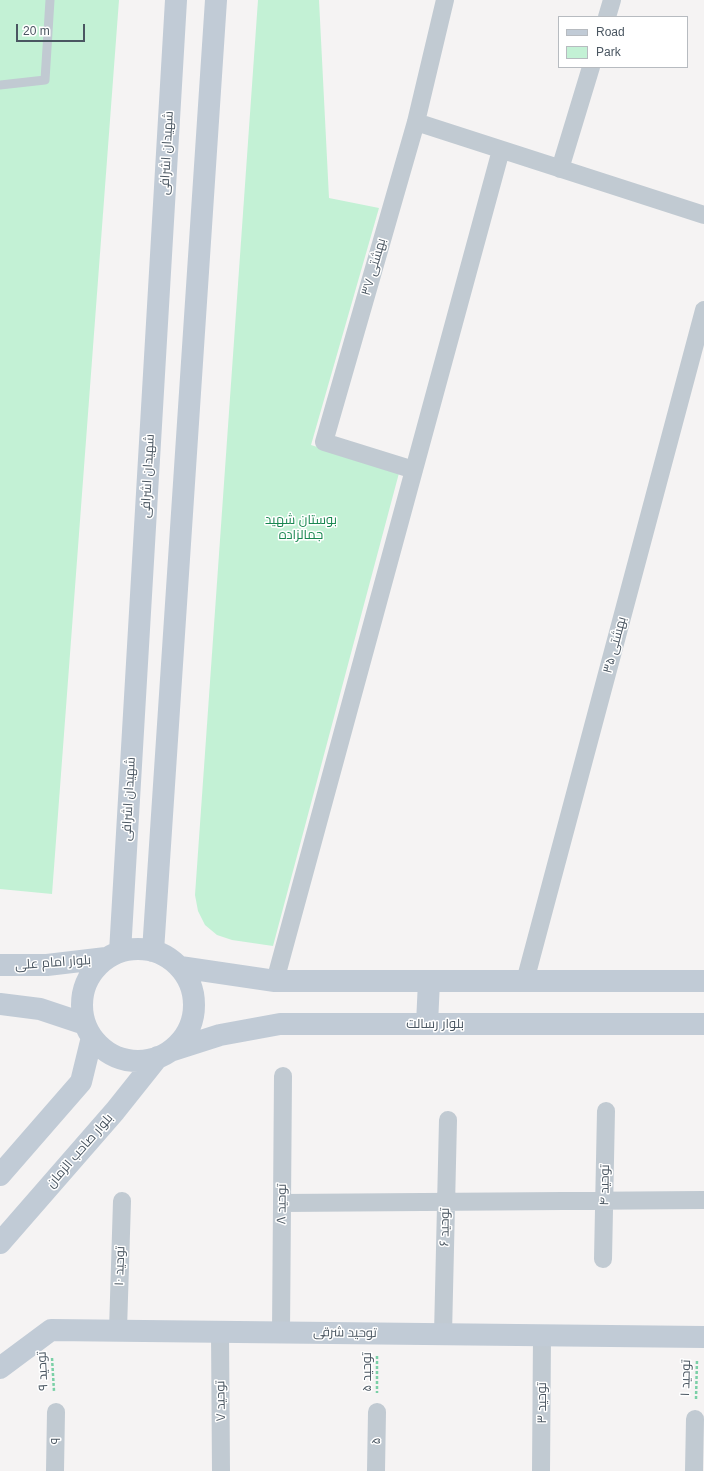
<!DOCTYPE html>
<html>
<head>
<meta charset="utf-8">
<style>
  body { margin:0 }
  #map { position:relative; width:704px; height:1471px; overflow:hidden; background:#f5f3f3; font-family:Arial,sans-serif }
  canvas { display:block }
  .legend { position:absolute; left:558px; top:16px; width:130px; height:52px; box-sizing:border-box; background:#fff; border:1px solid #b7bbc0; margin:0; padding:5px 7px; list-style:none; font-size:12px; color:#4a5661 }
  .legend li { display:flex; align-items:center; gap:8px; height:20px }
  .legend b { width:20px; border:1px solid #b7bbc0 }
  .scale { position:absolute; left:16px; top:24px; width:69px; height:18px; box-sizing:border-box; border:2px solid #4a5661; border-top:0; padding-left:5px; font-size:12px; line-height:14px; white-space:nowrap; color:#4a5661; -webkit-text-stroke:3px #fff; paint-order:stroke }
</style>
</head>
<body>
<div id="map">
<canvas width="704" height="1471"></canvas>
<ul class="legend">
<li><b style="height:5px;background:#c1cbd6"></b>Road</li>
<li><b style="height:11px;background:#c3f1d5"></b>Park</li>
</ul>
<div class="scale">20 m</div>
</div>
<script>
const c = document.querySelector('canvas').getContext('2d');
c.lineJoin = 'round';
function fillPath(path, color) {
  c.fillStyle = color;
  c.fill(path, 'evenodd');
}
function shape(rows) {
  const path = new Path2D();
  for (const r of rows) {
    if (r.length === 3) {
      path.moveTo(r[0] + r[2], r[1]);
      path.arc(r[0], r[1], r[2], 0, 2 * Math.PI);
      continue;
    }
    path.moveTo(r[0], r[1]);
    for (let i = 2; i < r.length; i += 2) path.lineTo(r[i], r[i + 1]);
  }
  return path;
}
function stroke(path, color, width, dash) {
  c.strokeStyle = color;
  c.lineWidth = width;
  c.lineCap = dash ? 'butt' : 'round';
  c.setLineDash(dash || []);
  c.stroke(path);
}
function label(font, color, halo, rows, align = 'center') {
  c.font = font + ' Arial,Cairo,sans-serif';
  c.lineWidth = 3;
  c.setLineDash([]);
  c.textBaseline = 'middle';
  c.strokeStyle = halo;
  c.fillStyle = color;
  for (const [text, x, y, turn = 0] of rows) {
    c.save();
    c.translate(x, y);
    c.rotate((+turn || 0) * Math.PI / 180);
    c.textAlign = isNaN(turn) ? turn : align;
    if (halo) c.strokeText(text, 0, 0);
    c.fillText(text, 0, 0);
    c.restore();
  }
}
fillPath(shape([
  [0,0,119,0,52,894,0,889],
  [258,0,319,0,329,198,379,208,311,445,399,473,273,946,232,940,217,935,205,925,198,911,195,895]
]), '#c3f1d5');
stroke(shape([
  [377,1356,377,1393],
  [52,1358,54,1391],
  [696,1399,697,1360]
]), '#7ad0a6', 2.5, [3, 2]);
stroke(shape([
  [0,85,45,80,50,0]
]), '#c1cad2', 9);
stroke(shape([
  [607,17,612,0],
  [416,122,704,215],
  [560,169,591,67],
  [414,470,324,442,416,122,445,0],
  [275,981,501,150],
  [525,981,704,310],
  [282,1203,704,1200],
  [603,1259,606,1111],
  [118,1330,122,1201],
  [220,1332,221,1471],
  [281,1332,283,1076],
  [443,1334,448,1120],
  [55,1471,56,1412],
  [376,1471,377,1412],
  [541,1471,542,1335],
  [694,1471,695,1419]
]), '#c1cad2', 18);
stroke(shape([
  [138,1005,56],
  [153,951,216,0],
  [120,952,176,0],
  [0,965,47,965,106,958],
  [180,967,275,981,704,981],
  [0,1004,40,1009,85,1024],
  [427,1024,429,981],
  [170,1051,220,1035,280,1024,704,1024],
  [0,1175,81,1082,92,1037],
  [0,1243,115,1111,158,1057],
  [0,1368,51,1330,704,1337]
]), '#c1cbd6', 22);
label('13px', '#4a5661', '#fff', [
  ["شهیدان اشرافی",167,153,-87],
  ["بهشتی ۳۷",374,267,-74],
  ["شهیدان اشرافی",148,476,-87],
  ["بهشتی ۳۵",615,645,-75],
  ["شهیدان اشرافی",129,799,-87],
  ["بلوار امام علی",53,963,-4],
  ["بلوار رسالت",435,1024],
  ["بلوار صاحب الزمان",80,1151,-49],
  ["توحید ۴",605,1185,-89],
  ["توحید ۸",282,1204,-89],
  ["توحید ۶",445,1227,-89],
  ["توحید ۱۰",120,1266,-88],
  ["توحید شرقی",345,1333,1],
  ["توحید ۹",43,1371,-93],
  ["توحید ۵",367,1372,-90],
  ["توحید ۱",686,1378,-88],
  ["توحید ۷",221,1401,-91],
  ["توحید ۳",542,1403,-90],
  ["۹",56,1441,-90],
  ["۵",376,1441,-90]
]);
label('13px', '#17864f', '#fff', [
  ["بوستان شهید",301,520],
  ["جمالزاده",301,535]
]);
</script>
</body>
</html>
